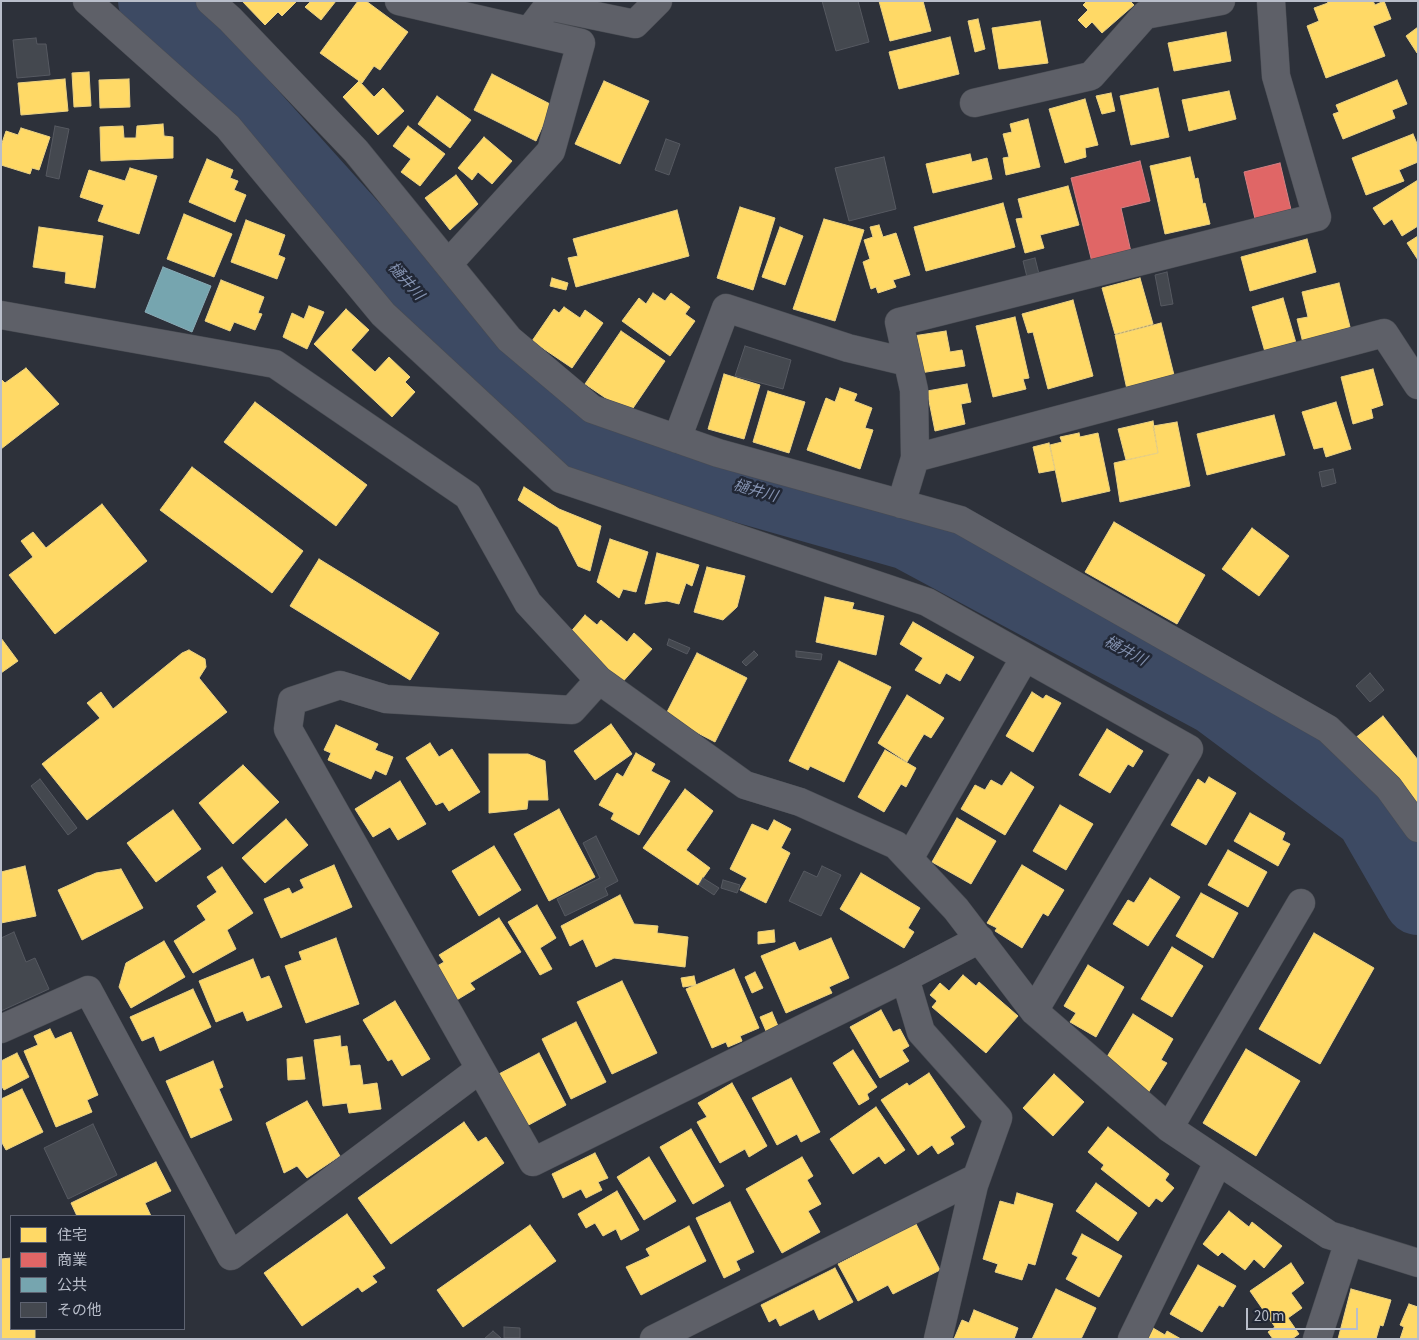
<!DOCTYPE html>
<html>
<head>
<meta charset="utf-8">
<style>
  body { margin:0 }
  #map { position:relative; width:1419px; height:1340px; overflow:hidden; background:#2d313a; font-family:"Source Sans 3","Noto Sans JP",sans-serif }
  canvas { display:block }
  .frame { position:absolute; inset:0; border:2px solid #b9beca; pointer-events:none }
  .legend { position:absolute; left:10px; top:1215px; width:175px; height:115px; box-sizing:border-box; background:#212735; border:1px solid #5e6371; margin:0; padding:6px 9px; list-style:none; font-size:15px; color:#b9beca }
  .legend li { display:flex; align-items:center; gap:10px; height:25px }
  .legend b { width:25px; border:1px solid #5e6371 }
  .scale { position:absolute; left:1246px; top:1308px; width:112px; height:22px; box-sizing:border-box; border:2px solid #b9beca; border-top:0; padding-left:6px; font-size:15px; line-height:18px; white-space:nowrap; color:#b9beca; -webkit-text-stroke:4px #212735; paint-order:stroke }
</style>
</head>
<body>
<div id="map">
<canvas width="1419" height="1340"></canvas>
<div class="frame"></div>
<ul class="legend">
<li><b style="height:14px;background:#ffd966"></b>住宅</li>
<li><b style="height:14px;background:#e06666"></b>商業</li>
<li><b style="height:14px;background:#76a5af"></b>公共</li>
<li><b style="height:14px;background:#44484f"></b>その他</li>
</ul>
<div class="scale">20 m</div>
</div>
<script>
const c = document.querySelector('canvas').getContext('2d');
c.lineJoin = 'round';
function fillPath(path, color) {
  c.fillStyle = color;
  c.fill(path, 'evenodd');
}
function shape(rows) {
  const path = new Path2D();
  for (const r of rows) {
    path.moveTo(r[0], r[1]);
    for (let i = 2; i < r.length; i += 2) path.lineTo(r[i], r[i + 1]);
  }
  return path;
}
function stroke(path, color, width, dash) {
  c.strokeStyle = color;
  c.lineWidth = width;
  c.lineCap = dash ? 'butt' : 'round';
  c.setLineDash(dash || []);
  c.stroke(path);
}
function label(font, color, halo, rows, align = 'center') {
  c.font = font + ' "Source Sans 3","Noto Sans JP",sans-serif';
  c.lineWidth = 5;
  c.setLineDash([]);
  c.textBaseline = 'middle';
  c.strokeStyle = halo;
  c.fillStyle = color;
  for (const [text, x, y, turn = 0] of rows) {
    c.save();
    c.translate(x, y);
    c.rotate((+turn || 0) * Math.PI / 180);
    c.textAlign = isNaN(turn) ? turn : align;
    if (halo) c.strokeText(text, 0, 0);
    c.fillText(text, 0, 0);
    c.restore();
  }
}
const homes = shape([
  [242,1,297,1,282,16,278,12,265,25,242,1],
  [311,1,336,1,321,20,305,7,311,1],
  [358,1,366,1,408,32,380,70,374,66,362,83,320,53,358,1],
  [879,1,923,1,931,31,890,41,879,1],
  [1087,1,1130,1,1134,5,1102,33,1092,22,1086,28,1078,20,1088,10,1083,5,1087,1],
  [1327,1,1373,1,1375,5,1384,1,1391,19,1373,26,1385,56,1326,78,1307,26,1319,21,1314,8,1328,3,1327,1],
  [978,19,985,49,975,52,968,21,978,19],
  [1040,21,1048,63,999,69,992,28,1040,21],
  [1418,27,1418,52,1417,53,1406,36,1418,27],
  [1226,32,1231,61,1174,71,1168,43,1226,32],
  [950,37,959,74,899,89,889,52,950,37],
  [89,72,91,106,74,107,72,73,89,72],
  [492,74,552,105,536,141,474,110,492,74],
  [65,79,68,111,21,115,18,83,65,79],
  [129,79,130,107,100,108,99,80,129,79],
  [1397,80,1407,104,1392,110,1395,118,1343,139,1333,114,1339,112,1336,105,1397,80],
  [359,81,374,97,383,88,404,111,378,135,343,97,359,81],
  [604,81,649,101,620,164,575,144,604,81],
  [1158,88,1169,137,1131,145,1120,96,1158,88],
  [1229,91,1236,119,1189,131,1182,100,1229,91],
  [1111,93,1115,111,1102,114,1096,96,1111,93],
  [437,96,471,120,450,148,418,124,437,96],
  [1085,99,1098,145,1085,148,1086,157,1065,163,1049,109,1085,99],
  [1028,119,1040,167,1006,175,1003,158,1009,157,1003,134,1012,132,1010,124,1028,119],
  [163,124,164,136,173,137,173,158,101,161,100,127,123,126,124,138,136,138,137,126,163,124],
  [408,126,445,154,420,186,401,172,411,159,393,146,408,126],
  [21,128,50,137,39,170,32,168,30,174,1,165,1,146,6,131,18,135,21,128],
  [1413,134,1418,146,1418,162,1399,170,1404,181,1366,195,1352,158,1413,134],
  [484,137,512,161,492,184,478,172,472,180,458,168,484,137],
  [970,154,972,162,987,158,992,179,933,193,926,164,970,154],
  [1190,157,1195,179,1198,178,1203,204,1205,203,1210,224,1165,234,1150,166,1190,157],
  [207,159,233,170,230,178,238,181,234,190,246,195,235,222,189,202,207,159],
  [130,168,157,176,139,234,98,221,104,205,80,197,89,170,125,181,130,168],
  [456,175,478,204,450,230,425,198,456,175],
  [1418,180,1418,226,1402,236,1392,219,1384,225,1373,208,1418,180],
  [1068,186,1079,225,1040,235,1044,248,1025,253,1016,219,1023,218,1018,199,1068,186],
  [1003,203,1015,247,926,271,914,227,1003,203],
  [740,207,775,218,753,290,717,278,740,207],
  [677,210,689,256,576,287,568,258,578,256,573,239,677,210],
  [184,214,232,234,214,277,167,259,184,214],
  [824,219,864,230,835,321,793,309,824,219],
  [246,220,285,235,278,255,285,258,277,279,231,262,246,220],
  [879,225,883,237,896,233,910,275,893,280,896,287,878,293,876,287,871,289,863,262,870,259,864,240,873,237,870,227,879,225],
  [39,227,103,236,95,288,65,283,66,272,33,267,39,227],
  [780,227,803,236,785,285,762,277,780,227],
  [1418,236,1418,260,1407,243,1418,236],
  [1307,239,1316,272,1250,291,1241,257,1307,239],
  [552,278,568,283,566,290,550,286,552,278],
  [1140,278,1153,324,1115,334,1102,288,1140,278],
  [221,280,264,297,258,313,262,314,255,330,234,322,230,331,205,321,221,280],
  [1339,283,1351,331,1303,343,1297,319,1308,317,1302,292,1339,283],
  [653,293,665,301,671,293,690,307,685,314,695,321,670,356,622,321,639,298,646,304,653,293],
  [1283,298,1296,343,1265,352,1252,307,1283,298],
  [1073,300,1093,376,1048,389,1033,332,1028,333,1022,314,1073,300],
  [309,306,324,312,307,349,283,337,292,313,304,319,309,306],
  [564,307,580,318,585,310,603,323,572,368,532,341,554,309,559,313,564,307],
  [346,309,369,330,351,350,375,372,389,357,410,377,405,382,415,392,392,417,314,344,346,309],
  [1015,317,1029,378,1023,379,1026,389,993,397,976,326,1015,317],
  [1161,323,1176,383,1128,394,1115,335,1161,323],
  [621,331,665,361,629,414,585,384,621,331],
  [946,331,950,352,962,350,965,366,920,373,913,336,946,331],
  [26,368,59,404,1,449,1,379,5,383,26,368],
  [1373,369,1383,405,1371,409,1373,418,1353,424,1341,377,1373,369],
  [724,374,760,385,744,439,708,429,724,374],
  [967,384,971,402,961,404,965,424,935,431,927,391,967,384],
  [840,388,857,394,854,401,872,408,865,428,873,430,860,469,807,450,826,398,835,402,840,388],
  [768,391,805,402,789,453,753,442,768,391],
  [255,402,367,485,336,526,224,442,255,402],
  [1336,402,1351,449,1326,457,1323,447,1314,449,1302,412,1336,402],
  [1274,415,1285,455,1207,475,1197,434,1274,415],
  [1153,421,1158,453,1126,460,1118,429,1153,421],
  [1177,422,1190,486,1120,502,1114,463,1158,453,1153,426,1177,422],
  [1079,433,1080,437,1098,433,1110,491,1062,502,1050,445,1062,442,1060,437,1079,433],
  [1049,443,1055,470,1039,473,1033,447,1049,443],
  [192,467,303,551,272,593,160,510,192,467],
  [524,487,559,509,601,526,590,571,578,566,558,527,518,500,524,487],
  [102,504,147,561,55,634,9,575,33,557,21,541,33,532,46,548,102,504],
  [1114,522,1205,575,1177,624,1085,572,1114,522],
  [1252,528,1289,556,1259,596,1222,569,1252,528],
  [610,539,648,552,636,592,623,589,619,598,597,582,610,539],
  [657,553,699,565,692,586,686,583,679,604,667,601,645,604,657,553],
  [319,559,439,633,410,680,290,606,319,559],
  [707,567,745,576,737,607,723,620,694,612,707,567],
  [825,597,854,603,852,609,884,616,876,655,816,642,825,597],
  [585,615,597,625,601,620,627,642,634,633,652,649,619,686,568,635,585,615],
  [913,622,974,657,960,681,946,673,940,684,915,670,923,658,900,644,913,622],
  [1,638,18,661,1,673,1,638],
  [189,650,205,659,206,667,199,678,227,712,87,820,42,764,100,718,87,703,101,692,113,709,182,653,189,650],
  [697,653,747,678,715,742,665,716,697,653],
  [839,661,891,687,844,782,810,766,808,770,789,761,839,661],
  [1032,692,1043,699,1046,695,1061,703,1033,752,1006,736,1032,692],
  [907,695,944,718,931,738,924,734,907,762,878,743,907,695],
  [1383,716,1418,760,1418,811,1354,739,1383,716],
  [611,724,632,754,595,780,574,751,611,724],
  [336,725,378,744,375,750,393,757,386,775,375,770,371,779,328,760,331,753,324,750,336,725],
  [1107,729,1143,751,1133,767,1128,764,1110,793,1079,775,1107,729],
  [430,743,439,757,452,749,480,792,449,811,443,802,436,805,406,758,430,743],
  [885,750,916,768,906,787,901,784,884,812,858,797,885,750],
  [636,753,655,764,651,771,670,781,639,835,611,819,614,813,599,805,617,773,623,777,636,753],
  [489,754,528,754,545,761,548,800,528,800,527,809,489,813,489,754],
  [243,765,279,802,233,844,199,803,243,765],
  [1011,772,1034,787,1005,835,961,809,975,785,985,790,991,780,1002,786,1011,772],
  [1209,777,1236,793,1206,845,1171,825,1198,779,1205,784,1209,777],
  [400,781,426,824,398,840,390,827,373,837,355,809,400,781],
  [685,789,713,811,686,850,710,868,698,885,643,848,685,789],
  [1060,805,1093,824,1066,870,1033,851,1060,805],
  [559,809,595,877,549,901,514,834,559,809],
  [173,810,201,849,156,882,127,843,173,810],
  [1250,813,1285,833,1282,840,1290,844,1278,866,1234,841,1250,813],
  [957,818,996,841,971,884,932,862,957,818],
  [286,819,308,845,265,883,242,858,286,819],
  [774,820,791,829,781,848,790,853,766,903,740,890,747,878,730,869,752,824,768,831,774,820],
  [494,846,521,890,479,916,452,871,494,846],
  [1228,850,1267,872,1248,907,1208,885,1228,850],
  [334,865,352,907,281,938,264,899,289,888,292,894,304,888,300,880,334,865],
  [1022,865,1064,890,1048,916,1043,913,1022,948,995,931,997,928,987,923,1022,865],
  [25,866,36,916,1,923,1,872,25,866],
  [222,867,253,913,227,930,236,949,193,973,174,941,206,920,197,906,217,892,207,877,222,867],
  [121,869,143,908,82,940,58,890,96,873,121,869],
  [861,873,920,908,908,928,914,932,904,948,840,909,861,873],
  [1150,878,1180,897,1148,946,1113,924,1128,900,1134,903,1150,878],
  [1201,893,1238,913,1213,958,1176,936,1201,893],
  [620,895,634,924,658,926,657,933,688,937,685,967,614,958,596,967,583,939,570,946,561,926,620,895],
  [537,905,556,938,540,948,552,969,540,975,508,922,537,905],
  [499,918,521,952,470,983,475,989,455,1001,434,968,444,962,439,955,499,918],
  [774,930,775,942,758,944,758,932,774,930],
  [1314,933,1374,968,1320,1064,1259,1029,1314,933],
  [336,938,359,1004,306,1023,285,966,302,960,299,952,336,938],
  [831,938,849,978,829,987,832,993,786,1013,761,956,795,942,799,951,831,938],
  [164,941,185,977,131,1008,119,987,126,963,164,941],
  [1172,947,1203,966,1172,1017,1141,999,1172,947],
  [253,959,261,979,269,976,282,1007,247,1021,243,1011,216,1022,199,981,253,959],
  [1088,965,1124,987,1096,1037,1070,1022,1076,1013,1064,1006,1088,965],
  [734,969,759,1028,740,1036,742,1041,728,1047,726,1042,712,1048,686,989,734,969],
  [755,972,763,988,752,993,745,977,755,972],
  [963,975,976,986,979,982,1018,1016,986,1053,932,1007,937,1001,930,995,940,983,949,991,963,975],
  [694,976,696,985,683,987,681,978,694,976],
  [622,981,657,1053,612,1074,577,1002,622,981],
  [193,989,211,1027,160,1051,154,1036,142,1041,130,1017,193,989],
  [395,1001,430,1059,402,1076,392,1059,388,1061,363,1020,395,1001],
  [881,1010,893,1032,900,1029,909,1046,902,1050,909,1061,880,1078,850,1027,881,1010],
  [772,1012,778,1026,766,1031,760,1017,772,1012],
  [1133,1014,1173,1039,1161,1060,1167,1063,1148,1093,1102,1065,1133,1014],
  [576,1022,606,1082,571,1099,542,1039,576,1022],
  [50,1029,55,1039,71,1032,98,1095,87,1100,92,1112,56,1127,24,1051,38,1045,34,1036,50,1029],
  [340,1036,341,1047,347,1046,350,1066,360,1065,363,1085,377,1083,381,1109,349,1113,347,1103,323,1106,314,1040,340,1036],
  [1246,1049,1300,1081,1256,1156,1203,1123,1246,1049],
  [853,1050,877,1087,867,1094,869,1099,859,1105,833,1063,853,1050],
  [17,1053,29,1077,4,1090,1,1085,1,1061,17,1053],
  [539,1053,566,1105,523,1128,495,1076,539,1053],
  [302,1057,305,1079,288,1080,287,1059,302,1057],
  [213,1061,223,1087,219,1089,232,1120,191,1138,166,1081,213,1061],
  [929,1073,965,1127,950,1137,954,1144,938,1154,932,1145,918,1155,881,1100,907,1083,909,1086,929,1073],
  [1054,1074,1084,1102,1053,1136,1023,1108,1054,1074],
  [791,1078,820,1132,801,1142,797,1134,777,1145,752,1098,791,1078],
  [732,1083,767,1146,749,1157,745,1149,720,1163,697,1122,707,1117,698,1103,732,1083],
  [22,1089,43,1132,6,1150,1,1141,1,1099,22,1089],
  [307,1101,340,1156,307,1178,297,1166,284,1173,266,1123,307,1101],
  [876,1107,905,1150,885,1164,879,1156,853,1174,830,1139,876,1107],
  [464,1122,478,1142,486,1137,504,1163,391,1244,358,1198,464,1122],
  [1108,1127,1169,1174,1165,1180,1174,1188,1162,1202,1156,1198,1149,1207,1101,1169,1104,1165,1088,1152,1108,1127],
  [691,1129,724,1186,693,1204,660,1147,691,1129],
  [595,1153,608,1178,598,1182,602,1190,586,1198,581,1189,563,1198,552,1174,595,1153],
  [649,1157,676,1201,644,1220,617,1177,649,1157],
  [802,1157,813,1176,807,1180,821,1204,808,1211,820,1232,782,1253,746,1189,802,1157],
  [156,1162,171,1191,145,1203,151,1216,77,1216,71,1203,156,1162],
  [1096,1183,1137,1213,1118,1241,1076,1211,1096,1183],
  [617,1191,639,1230,621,1240,616,1229,603,1236,595,1223,586,1228,578,1214,617,1191],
  [1017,1193,1053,1204,1035,1265,1028,1263,1022,1280,995,1272,998,1264,983,1259,1000,1201,1014,1205,1017,1193],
  [730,1202,754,1252,736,1261,740,1270,724,1278,696,1218,730,1202],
  [1229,1211,1249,1227,1252,1222,1282,1246,1264,1268,1254,1259,1245,1270,1222,1252,1218,1256,1203,1244,1229,1211],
  [347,1214,385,1268,372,1276,377,1282,362,1292,358,1287,302,1326,264,1273,347,1214],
  [916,1224,940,1270,893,1294,888,1285,858,1301,838,1264,916,1224],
  [530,1225,556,1261,463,1327,437,1290,530,1225],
  [689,1226,706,1261,641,1295,626,1267,650,1256,646,1249,689,1226],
  [1082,1234,1122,1256,1099,1297,1066,1279,1078,1257,1072,1254,1082,1234],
  [11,1258,11,1329,35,1329,35,1339,1,1339,1,1259,11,1258],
  [1291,1263,1304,1283,1291,1293,1302,1308,1288,1318,1299,1334,1292,1339,1273,1339,1268,1332,1275,1327,1250,1291,1291,1263],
  [1198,1265,1236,1286,1223,1307,1219,1305,1202,1332,1170,1314,1198,1265],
  [835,1268,853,1302,819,1320,814,1309,780,1326,776,1318,769,1322,761,1305,835,1268],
  [1056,1289,1096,1308,1081,1339,1032,1339,1056,1289],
  [1351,1289,1391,1300,1383,1326,1380,1325,1376,1339,1338,1339,1351,1289],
  [1409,1304,1418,1307,1418,1339,1400,1339,1404,1327,1400,1325,1409,1304],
  [974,1310,1018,1328,1014,1339,954,1339,962,1320,969,1323,974,1310],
  [1153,1328,1165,1335,1167,1331,1181,1339,1148,1339,1153,1328]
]);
fillPath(homes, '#ffd966');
stroke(homes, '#ead184', 1);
const shops = shape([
  [1140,161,1150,201,1121,208,1131,252,1092,262,1071,178,1140,161],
  [1280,163,1292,214,1256,223,1244,172,1280,163]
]);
fillPath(shops, '#e06666');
stroke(shops, '#d48084', 1);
const public = shape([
  [163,267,211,286,192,332,145,312,163,267]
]);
fillPath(public, '#76a5af');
stroke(public, '#8aacb7', 1);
stroke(shape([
  [152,1,447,329,578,442,908,536,1215,701,1369,816,1418,901]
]), '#3d4a63', 68);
const building = shape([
  [822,1,858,1,869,42,836,51,822,1],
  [36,38,37,44,46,44,50,75,17,78,13,40,36,38],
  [55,126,69,129,59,179,46,176,55,126],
  [666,139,680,144,669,175,655,170,666,139],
  [884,157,896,209,849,221,835,168,884,157],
  [1035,258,1039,274,1027,277,1023,261,1035,258],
  [1167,272,1173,304,1161,306,1155,275,1167,272],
  [745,346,791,360,783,389,735,376,745,346],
  [1333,469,1336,483,1322,487,1319,472,1333,469],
  [669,639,690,648,687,654,667,645,669,639],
  [754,651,758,655,746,666,742,662,754,651],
  [796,651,822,654,821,660,796,657,796,651],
  [1370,673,1384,690,1370,702,1356,686,1370,673],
  [40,779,77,828,68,835,31,786,40,779],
  [596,836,618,881,605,888,608,895,565,916,557,899,600,878,583,843,596,836],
  [822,866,841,875,821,916,789,901,804,871,817,877,822,866],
  [703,878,719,888,714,895,699,885,703,878],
  [723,880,740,885,737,893,721,888,723,880],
  [14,932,26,962,35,958,49,989,1,1011,1,938,14,932],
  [93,1124,117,1175,68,1199,44,1148,93,1124],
  [504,1327,520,1328,520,1338,504,1338,504,1327],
  [493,1331,501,1338,484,1339,493,1331]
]);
fillPath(building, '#44484f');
stroke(building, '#565961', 1);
const minor = shape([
  [87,1,228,127,383,314,561,479,927,602,1189,749,1034,1011],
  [210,1,230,19,356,151,509,339,592,409,718,453,960,520,1328,729,1389,788,1418,828],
  [399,1,581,43,551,151,448,264],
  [529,31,548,6,635,24,658,1],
  [974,103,1091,76,1145,15,1221,1],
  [1,315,275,364,468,496,528,603,599,680,745,785,800,802,896,845,956,909,1034,1011,1169,1128,1329,1235,1418,1263],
  [677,439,726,308,848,348,907,362],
  [915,458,914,390,899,322,1317,217,1276,76,1271,1],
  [901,504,915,458,1384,333,1418,385],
  [599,680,572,710,386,699,340,685,292,701,288,729,533,1162,905,978],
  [910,857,1025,657],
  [1,1029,88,990,231,1256,480,1069],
  [1169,1128,1301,903],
  [654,1339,976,1178],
  [938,1339,974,1185,998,1118,921,1032,905,978,980,939],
  [1132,1339,1218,1162],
  [1317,1339,1349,1241]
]);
stroke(minor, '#494c53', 29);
stroke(minor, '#5e6068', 28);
label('italic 15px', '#8391af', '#212735', [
  ["樋井川",405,282,48],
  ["樋井川",755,492,16],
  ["樋井川",1125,652,28]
]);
</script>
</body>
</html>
